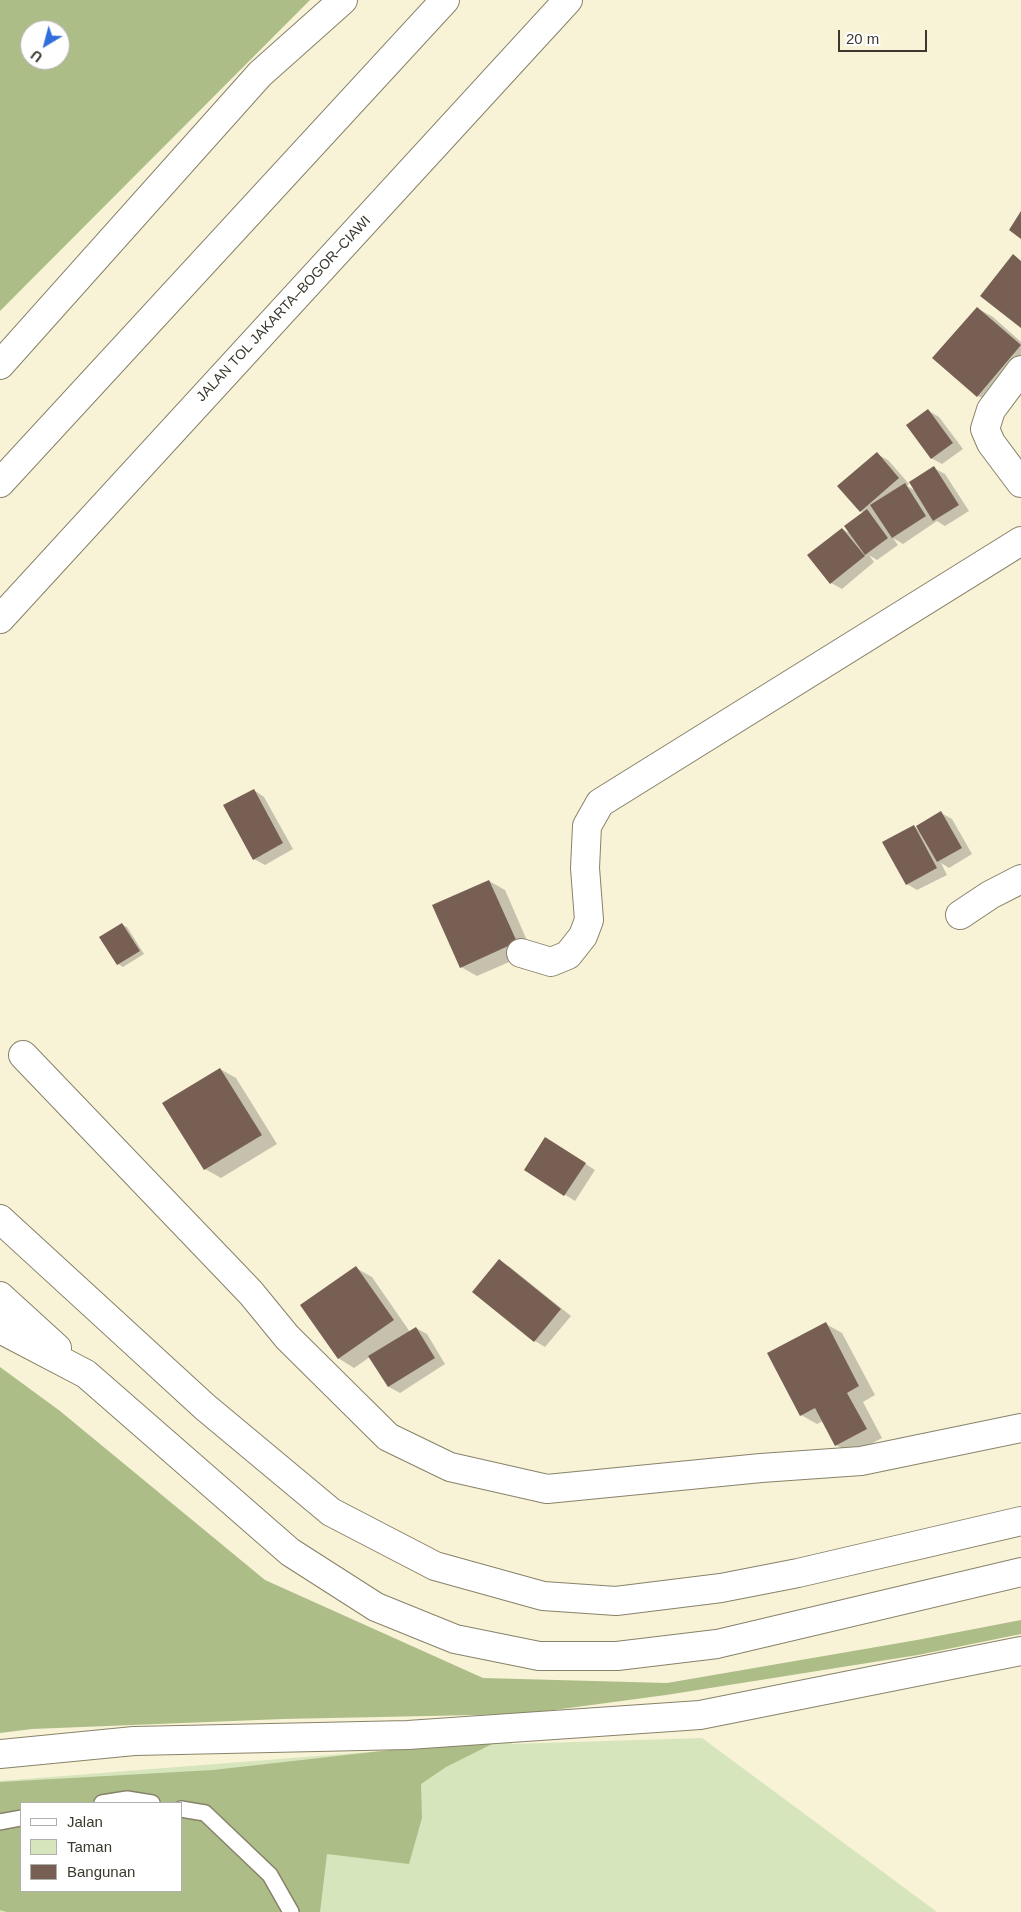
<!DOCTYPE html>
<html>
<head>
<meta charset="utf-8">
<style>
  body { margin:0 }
  #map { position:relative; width:1021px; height:1912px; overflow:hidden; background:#f8f2d7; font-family:Helvetica,sans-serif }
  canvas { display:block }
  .legend { position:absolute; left:20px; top:1802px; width:162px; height:90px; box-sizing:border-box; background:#fff; border:1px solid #b1afab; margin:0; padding:6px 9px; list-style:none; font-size:15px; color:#3b382e }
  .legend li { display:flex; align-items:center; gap:10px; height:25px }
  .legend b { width:25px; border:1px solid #b1afab }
  .north { position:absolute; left:20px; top:20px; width:50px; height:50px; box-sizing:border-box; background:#fff; border:1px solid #b1afab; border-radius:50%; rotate:217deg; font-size:14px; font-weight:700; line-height:20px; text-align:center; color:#3b382e }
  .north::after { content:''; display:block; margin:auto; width:18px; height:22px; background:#306edc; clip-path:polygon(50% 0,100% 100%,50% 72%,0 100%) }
  .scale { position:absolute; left:838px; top:30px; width:89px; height:22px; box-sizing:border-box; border:2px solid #3b382e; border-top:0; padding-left:6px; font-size:15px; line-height:18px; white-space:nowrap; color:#3b382e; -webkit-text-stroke:4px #fff; paint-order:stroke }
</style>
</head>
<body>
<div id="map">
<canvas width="1021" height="1912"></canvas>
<ul class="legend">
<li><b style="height:6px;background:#fff"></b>Jalan</li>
<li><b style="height:14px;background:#d6e5bb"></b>Taman</li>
<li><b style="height:14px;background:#776053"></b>Bangunan</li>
</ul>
<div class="north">U</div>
<div class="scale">20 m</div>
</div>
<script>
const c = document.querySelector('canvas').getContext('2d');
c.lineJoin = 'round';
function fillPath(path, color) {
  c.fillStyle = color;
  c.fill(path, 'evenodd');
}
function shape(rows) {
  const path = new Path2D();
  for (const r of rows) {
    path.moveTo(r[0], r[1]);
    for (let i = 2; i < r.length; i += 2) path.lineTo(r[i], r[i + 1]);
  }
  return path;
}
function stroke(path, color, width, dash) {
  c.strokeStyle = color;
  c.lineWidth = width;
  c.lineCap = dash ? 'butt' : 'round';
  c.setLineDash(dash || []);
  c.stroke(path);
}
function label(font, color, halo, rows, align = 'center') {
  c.font = font + ' Helvetica,sans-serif';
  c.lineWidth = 5;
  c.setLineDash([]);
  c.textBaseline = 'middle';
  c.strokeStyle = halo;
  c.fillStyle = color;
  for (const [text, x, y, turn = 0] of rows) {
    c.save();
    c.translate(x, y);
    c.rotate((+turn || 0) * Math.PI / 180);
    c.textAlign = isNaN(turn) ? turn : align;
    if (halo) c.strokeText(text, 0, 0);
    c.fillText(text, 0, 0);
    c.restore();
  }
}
fillPath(shape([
  [506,1737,512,1744,702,1738,937,1912,0,1912,0,1781,432,1747],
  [21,1803,181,1803,181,1891,21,1891]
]), '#d6e5bb');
fillPath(shape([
  [0,0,310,0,0,311],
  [30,30,60,30,60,60,30,60],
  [0,1367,60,1411,265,1580,483,1678,667,1683,917,1640,1021,1620,1021,1634,918,1655,666,1695,524,1714,283,1719,32,1729,0,1733],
  [506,1737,446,1767,421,1784,422,1818,409,1864,327,1854,320,1912,7,1912,0,1910,0,1782,213,1770],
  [21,1803,181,1803,181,1891,21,1891]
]), '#acbd88');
fillPath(shape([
  [977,308,993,317,1021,342,1021,374,994,405,978,396],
  [929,411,939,417,963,449,942,464,931,458],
  [877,454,888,460,909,484,907,486,916,491,934,468,945,474,969,511,945,526,937,521,903,544,893,538,898,545,877,560,869,555,874,562,842,589,831,583,842,529,853,535,864,513,861,511],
  [254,790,264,797,293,849,265,865,254,859],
  [941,813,952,819,972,854,949,868,941,863,947,875,917,890,907,884,914,827,920,830],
  [489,881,505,890,532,952,477,976,461,967],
  [122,925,127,927,144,954,123,967,118,964],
  [220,1069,236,1078,277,1144,221,1178,205,1169],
  [556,1145,595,1170,575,1201,526,1170],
  [499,1261,510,1267,571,1316,545,1347,535,1341],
  [356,1268,372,1277,410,1332,416,1328,427,1334,445,1364,400,1393,389,1387,370,1357,354,1368,338,1358],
  [826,1324,842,1333,875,1395,863,1402,882,1438,852,1454,836,1445,823,1421,817,1424,801,1415]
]), '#0003');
fillPath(shape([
  [1021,211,1021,239,1009,230],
  [1013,254,1021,261,1021,328,980,296],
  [977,307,1021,345,977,397,932,358],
  [928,409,953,443,931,459,906,425],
  [877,452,899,478,860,512,837,486],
  [934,466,959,505,933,521,909,482],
  [905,483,926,516,892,538,870,505],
  [867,509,888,538,865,555,844,526],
  [842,528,865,556,830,584,807,555],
  [254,789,283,843,253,860,223,805],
  [941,811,962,848,937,862,916,826],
  [914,825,937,868,906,885,882,842],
  [489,880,517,942,460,968,432,905],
  [122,923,140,951,117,965,99,937],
  [220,1068,262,1135,204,1170,162,1103],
  [545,1137,586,1163,564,1196,524,1170],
  [499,1259,561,1309,534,1342,472,1292],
  [356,1266,394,1320,338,1359,300,1305],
  [826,1322,859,1386,847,1393,867,1429,835,1446,815,1408,800,1416,767,1353],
  [416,1327,435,1358,388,1387,368,1356]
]), '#776053');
const lane = shape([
  [102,1803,127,1799,152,1803],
  [181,1809,205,1813,270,1875,291,1912],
  [0,1822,21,1818]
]);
const street = shape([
  [1021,370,991,410,985,429,991,443,1021,483],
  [960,915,990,895,1021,879],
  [521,953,551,962,568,955,583,936,589,920,585,868,587,826,600,803,1021,541],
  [23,1055,251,1293,287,1337,388,1437,450,1467,547,1489,761,1468,861,1461,1021,1428]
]);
const secondary = shape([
  [0,1754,134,1741,408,1735,700,1715,1021,1651]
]);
const highway = shape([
  [0,365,260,74,343,0],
  [0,483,445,0],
  [0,619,568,0],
  [0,1219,205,1407,331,1512,435,1566,543,1596,616,1601,721,1588,798,1573,1021,1521],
  [0,1296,57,1348],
  [0,1329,86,1374,290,1552,376,1607,455,1639,539,1656,617,1656,717,1644,1021,1572]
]);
stroke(lane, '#878269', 18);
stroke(street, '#878269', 30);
stroke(secondary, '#878269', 30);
stroke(highway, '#878269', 30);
stroke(lane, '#fff', 15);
stroke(street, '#fff', 28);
stroke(secondary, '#fff', 28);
stroke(highway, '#fff', 28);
label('14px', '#3b382e', '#fff', [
  ["JALAN TOL JAKARTA–BOGOR–CIAWI",284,309,-47]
]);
</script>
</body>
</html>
